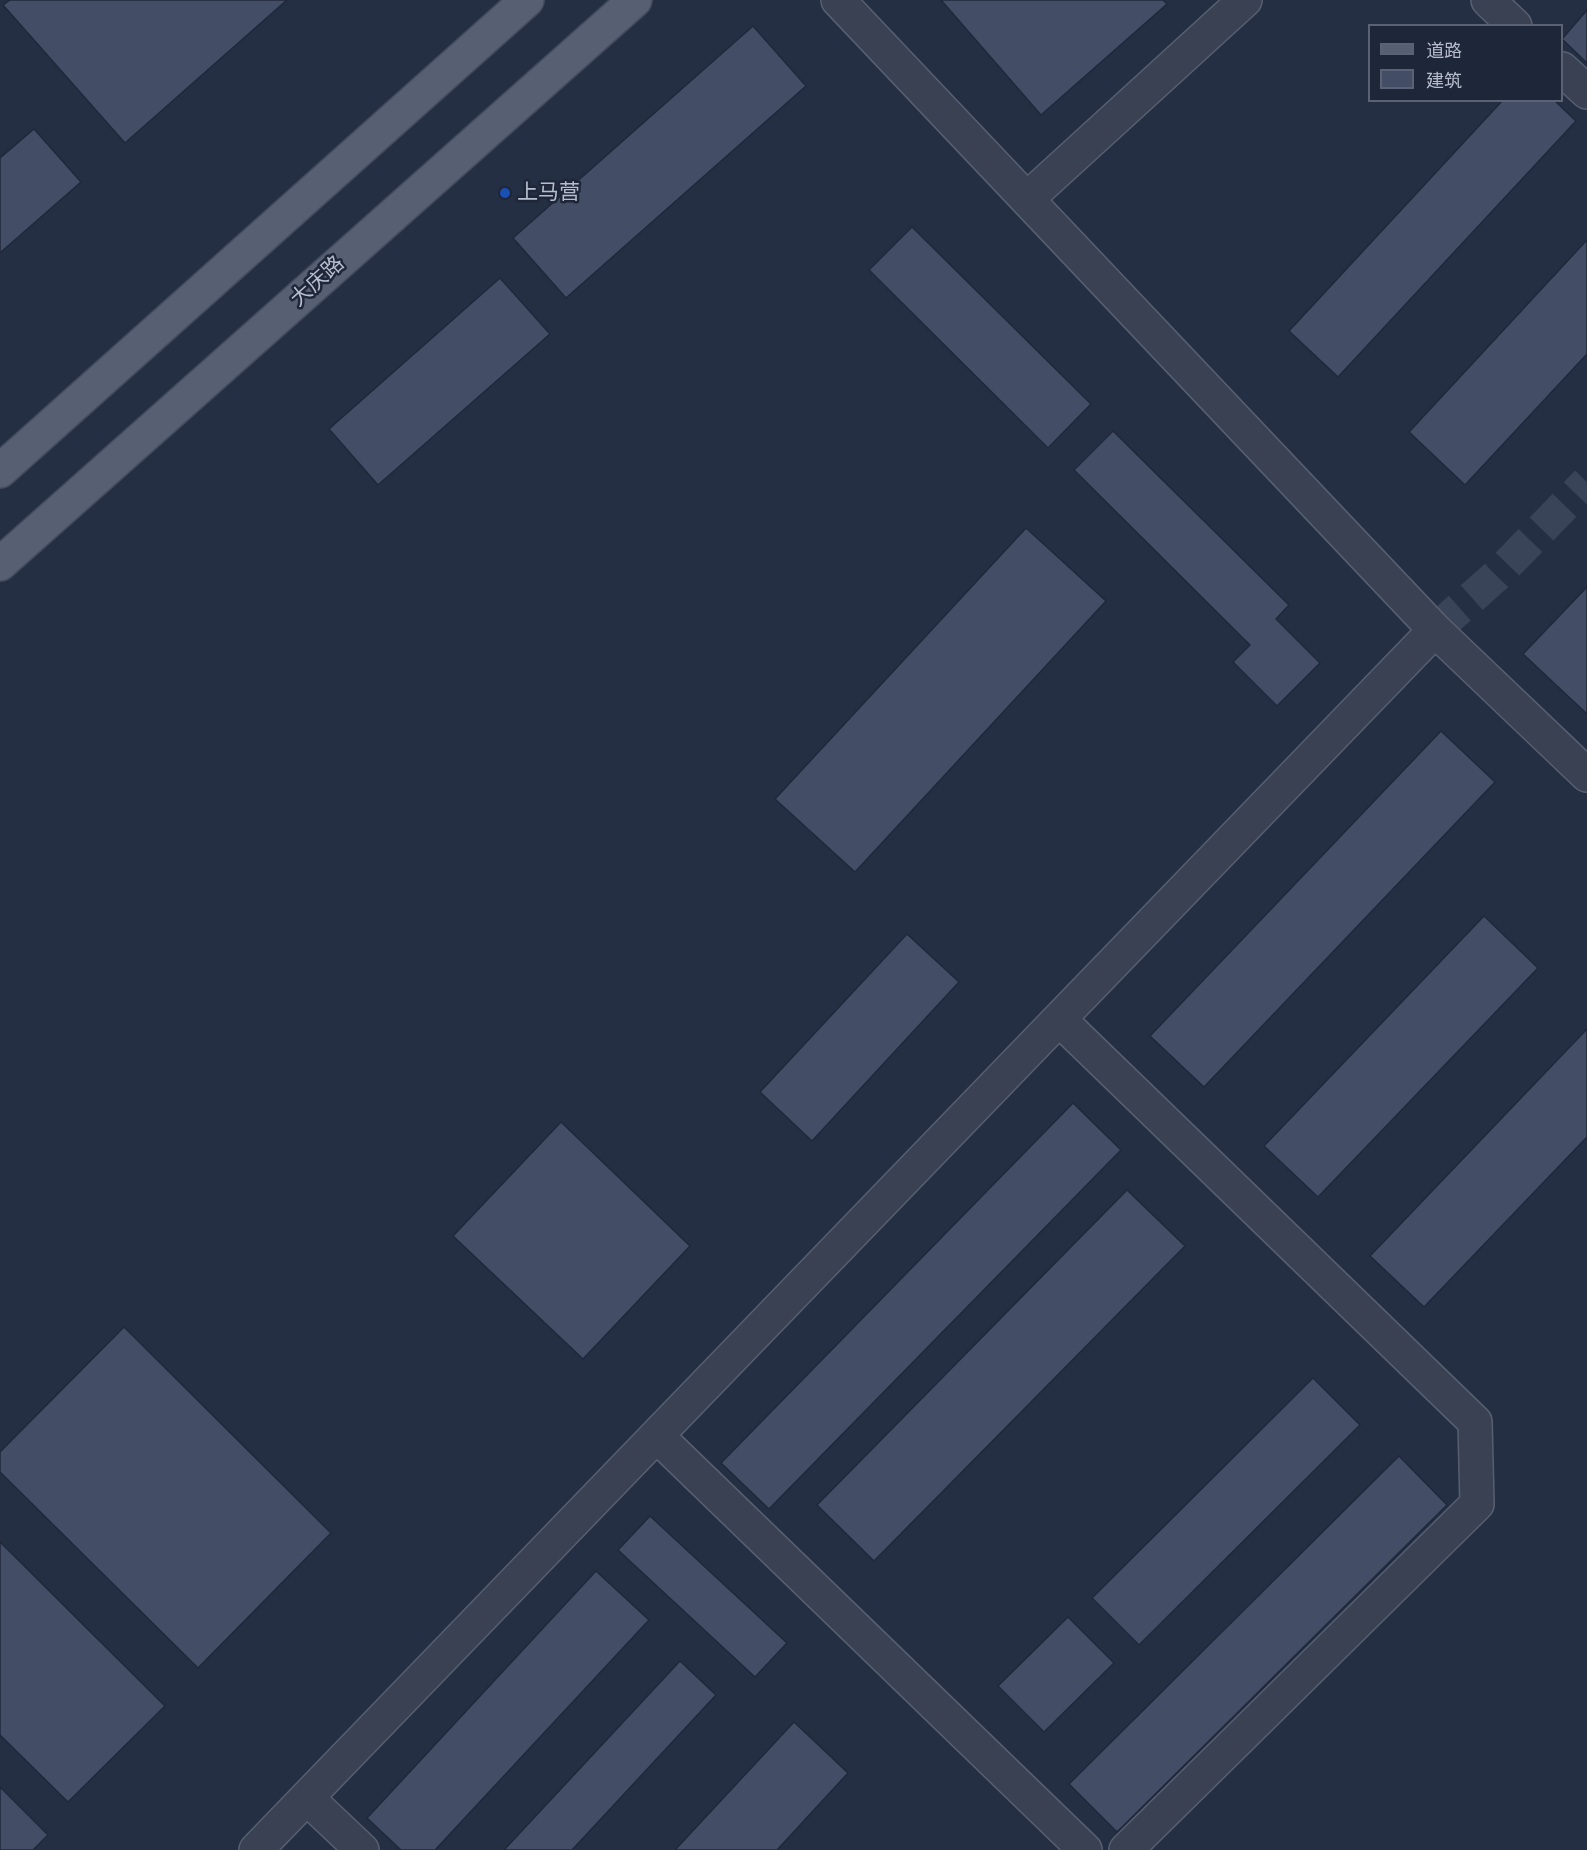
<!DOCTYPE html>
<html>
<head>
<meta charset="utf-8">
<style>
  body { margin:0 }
  #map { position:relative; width:1587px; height:1850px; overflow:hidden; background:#242f44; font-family:"Varela Round","Noto Sans SC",sans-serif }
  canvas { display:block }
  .legend { position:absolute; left:1368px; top:24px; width:195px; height:78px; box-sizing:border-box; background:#1e2639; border:2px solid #5b6274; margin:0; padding:8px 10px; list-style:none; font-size:18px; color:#b6bdcd }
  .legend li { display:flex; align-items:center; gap:12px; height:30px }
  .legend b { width:30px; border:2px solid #5b6274 }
</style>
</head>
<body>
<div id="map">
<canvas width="1587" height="1850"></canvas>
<ul class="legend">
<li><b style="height:8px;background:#576073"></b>道路</li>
<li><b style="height:16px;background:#434e66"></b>建筑</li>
</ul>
</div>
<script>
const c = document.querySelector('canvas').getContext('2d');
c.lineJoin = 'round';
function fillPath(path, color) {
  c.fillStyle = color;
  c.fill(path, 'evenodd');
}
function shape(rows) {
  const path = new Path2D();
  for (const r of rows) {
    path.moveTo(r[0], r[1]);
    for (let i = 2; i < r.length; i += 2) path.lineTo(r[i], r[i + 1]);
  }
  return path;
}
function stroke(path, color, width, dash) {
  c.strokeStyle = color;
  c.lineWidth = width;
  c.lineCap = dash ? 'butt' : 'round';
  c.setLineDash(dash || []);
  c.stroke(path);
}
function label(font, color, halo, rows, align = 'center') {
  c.font = font + ' "Varela Round","Noto Sans SC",sans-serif';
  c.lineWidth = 5;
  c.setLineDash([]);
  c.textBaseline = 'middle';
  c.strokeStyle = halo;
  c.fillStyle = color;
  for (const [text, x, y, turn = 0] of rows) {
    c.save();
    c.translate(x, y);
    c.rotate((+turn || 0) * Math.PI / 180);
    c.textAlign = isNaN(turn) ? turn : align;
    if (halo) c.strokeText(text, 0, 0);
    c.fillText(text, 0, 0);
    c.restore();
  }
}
const building = shape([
  [10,0,287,0,125,143,3,5,10,0],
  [941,0,1163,0,1167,4,1041,115,941,0],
  [1587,10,1587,63,1562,39,1587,10],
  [753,26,806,86,566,298,513,238,753,26],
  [1503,100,1554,100,1576,121,1338,377,1289,331,1503,100],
  [34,129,81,182,0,253,0,158,34,129],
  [912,227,1091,404,1048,448,869,270,912,227],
  [1587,240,1587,354,1465,485,1409,432,1587,240],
  [500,278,550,334,378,485,329,429,500,278],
  [1113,431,1289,605,1276,619,1320,663,1277,706,1233,662,1250,645,1074,470,1113,431],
  [1026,528,1106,601,855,872,775,799,1026,528],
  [1587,587,1587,714,1523,654,1587,587],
  [1441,731,1495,782,1204,1087,1150,1036,1441,731],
  [1484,916,1538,968,1318,1197,1264,1146,1484,916],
  [907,934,959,982,812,1141,760,1092,907,934],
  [1587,1029,1587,1137,1424,1307,1370,1256,1587,1029],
  [1073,1103,1121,1150,769,1509,721,1463,1073,1103],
  [561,1122,690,1246,583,1359,453,1236,561,1122],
  [1127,1190,1185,1246,874,1561,817,1505,1127,1190],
  [124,1327,331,1533,198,1668,0,1472,0,1452,124,1327],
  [1313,1378,1360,1425,1139,1645,1092,1598,1313,1378],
  [1399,1456,1447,1505,1117,1832,1069,1784,1399,1456],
  [650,1516,787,1643,755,1677,618,1550,650,1516],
  [0,1542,165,1706,68,1802,0,1735,0,1542],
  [596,1571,649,1620,435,1850,401,1850,367,1818,596,1571],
  [1068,1617,1114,1663,1044,1732,998,1686,1068,1617],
  [680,1661,716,1695,572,1850,504,1850,680,1661],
  [794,1722,848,1773,777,1850,675,1850,794,1722],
  [0,1787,48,1835,33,1850,0,1850,0,1787]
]);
fillPath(building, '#434e66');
stroke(building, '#20283b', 1.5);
stroke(shape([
  [1435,630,1496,576,1587,482]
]), '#3a4459', 33, [33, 16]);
const minor = shape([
  [1488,0,1515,26],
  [1562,69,1587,92],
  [1027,199,1245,0],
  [1435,630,1587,775],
  [1059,1019,1475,1422,1477,1504,1126,1850],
  [657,1436,1085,1850],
  [307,1798,362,1850],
  [256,1850,1435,630,838,0]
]);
const major = shape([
  [0,471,527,0],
  [0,564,635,0]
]);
stroke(minor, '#575f71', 36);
stroke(major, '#434a5d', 36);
stroke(minor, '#394153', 33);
stroke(major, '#576073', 33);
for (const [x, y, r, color] of [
  [505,193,6,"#1a4fb4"]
]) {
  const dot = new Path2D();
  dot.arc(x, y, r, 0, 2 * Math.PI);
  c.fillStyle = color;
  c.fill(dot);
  stroke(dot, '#1e2639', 2);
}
label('21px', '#b6bdcd', '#1e2639', [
  ["上马营",517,193]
], 'left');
label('21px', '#b6bdcd', '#1e2639', [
  ["大庆路",318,282,-42]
]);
</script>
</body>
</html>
